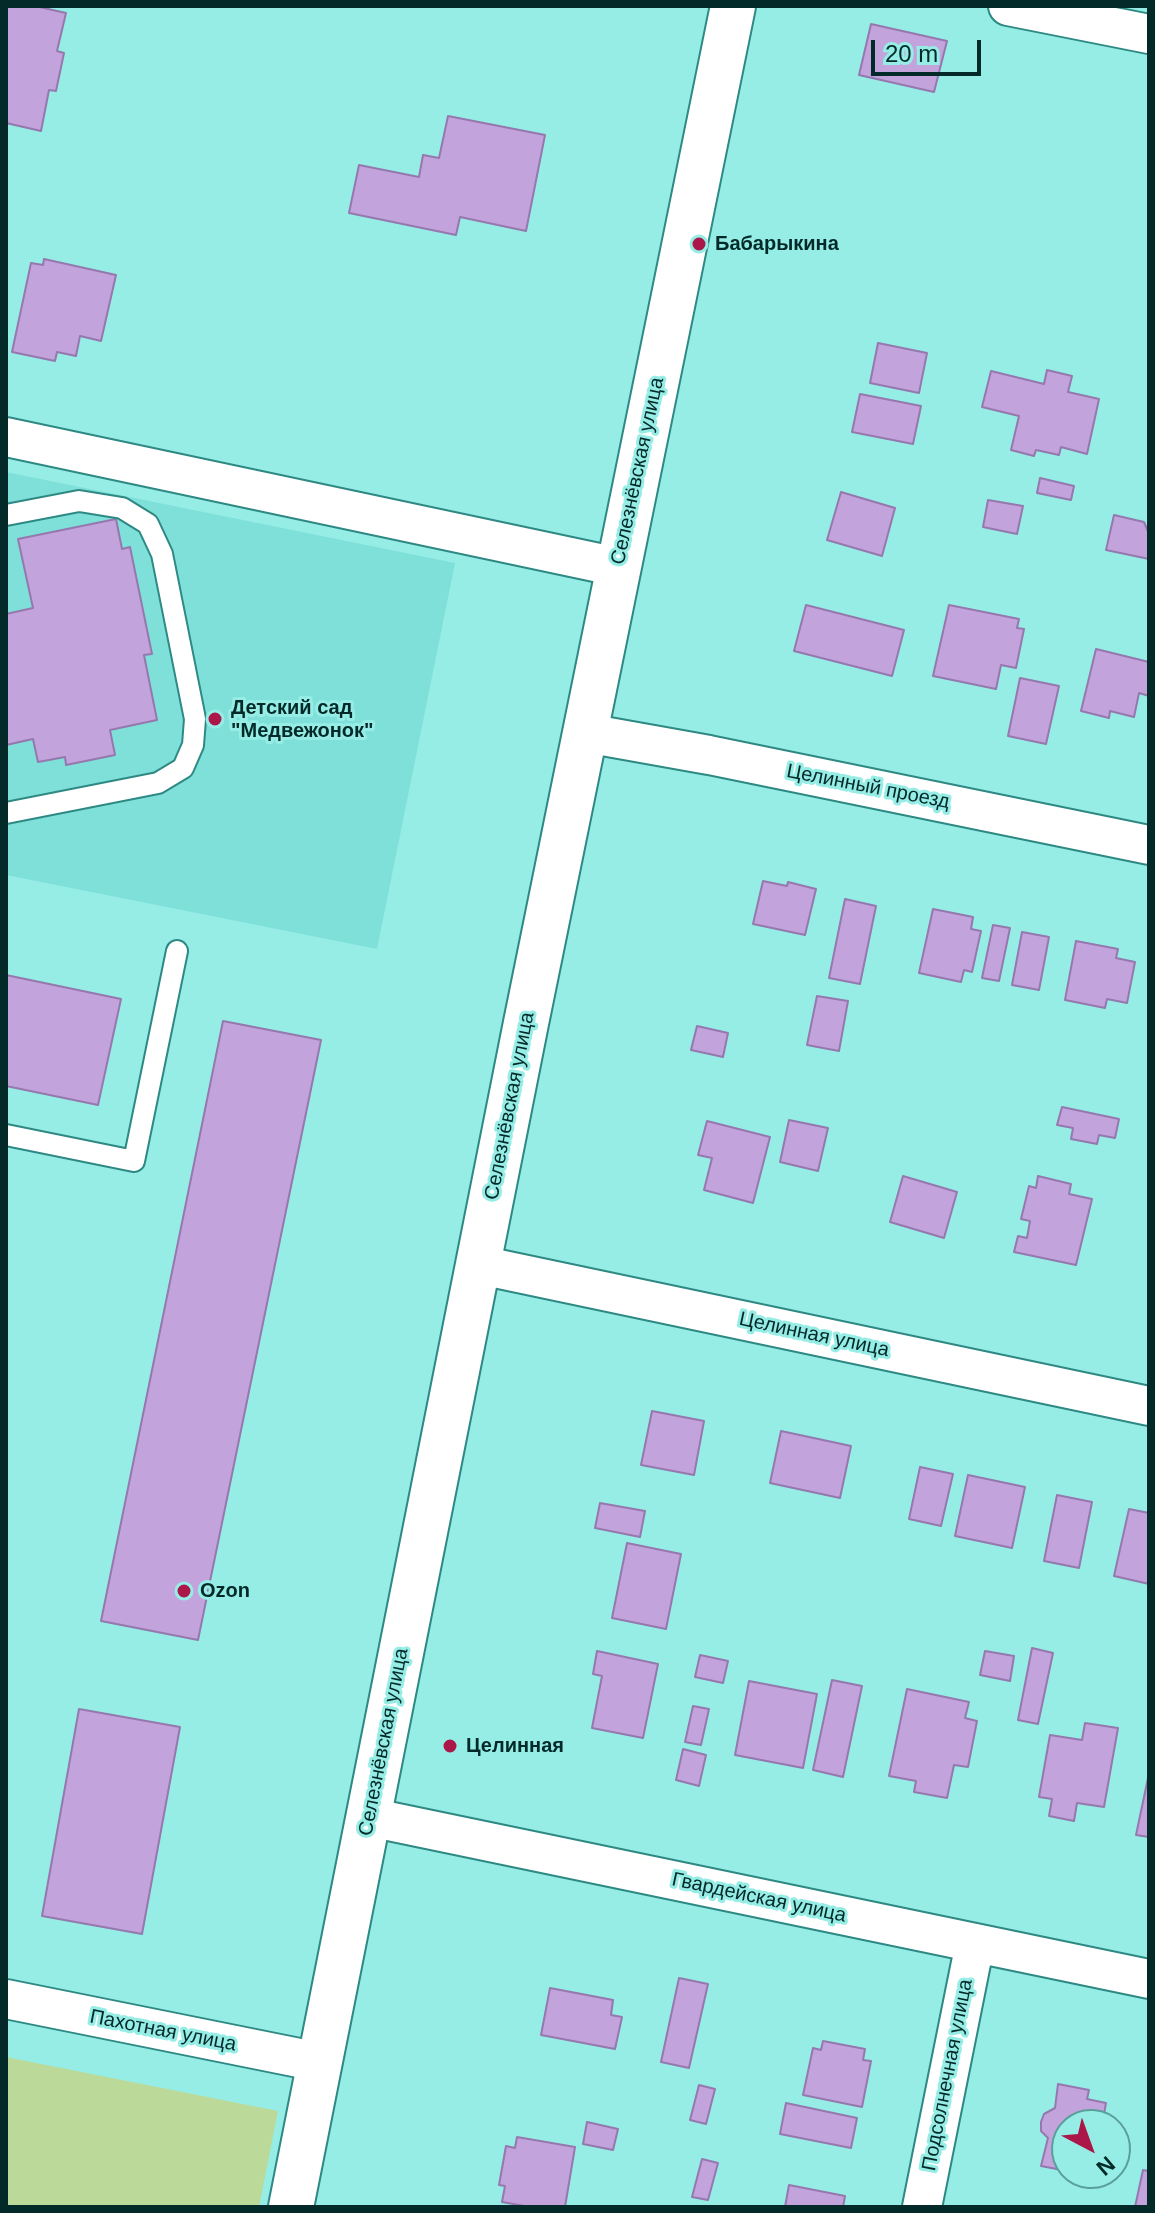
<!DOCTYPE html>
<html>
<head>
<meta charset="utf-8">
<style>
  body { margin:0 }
  #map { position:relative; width:1155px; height:2213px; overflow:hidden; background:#96ede6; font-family:Helvetica,sans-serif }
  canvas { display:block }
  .frame { position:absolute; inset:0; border:8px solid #032a28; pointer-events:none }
  .north { position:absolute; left:1051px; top:2109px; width:80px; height:80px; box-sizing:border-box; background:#96ede6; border:2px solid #5b9f9a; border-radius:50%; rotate:139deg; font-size:22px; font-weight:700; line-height:32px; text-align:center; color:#032a28 }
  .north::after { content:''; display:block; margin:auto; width:28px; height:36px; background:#ab1748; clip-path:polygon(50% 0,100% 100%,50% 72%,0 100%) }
  .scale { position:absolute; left:871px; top:40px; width:110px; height:36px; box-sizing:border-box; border:4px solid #032a28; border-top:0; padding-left:10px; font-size:24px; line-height:28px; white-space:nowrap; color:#032a28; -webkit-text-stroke:6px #96ede6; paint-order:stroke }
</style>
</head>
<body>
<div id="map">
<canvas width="1155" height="2213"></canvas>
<div class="frame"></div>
<div class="north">N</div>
<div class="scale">20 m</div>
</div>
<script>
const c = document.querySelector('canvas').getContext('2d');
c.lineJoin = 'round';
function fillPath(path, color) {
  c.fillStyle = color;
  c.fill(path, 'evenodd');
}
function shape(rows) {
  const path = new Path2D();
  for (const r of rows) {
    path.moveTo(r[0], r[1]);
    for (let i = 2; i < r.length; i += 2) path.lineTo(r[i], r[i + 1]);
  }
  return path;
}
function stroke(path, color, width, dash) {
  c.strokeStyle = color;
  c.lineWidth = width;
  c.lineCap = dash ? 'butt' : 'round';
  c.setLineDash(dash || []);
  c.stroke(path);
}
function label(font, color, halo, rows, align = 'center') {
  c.font = font + ' Helvetica,sans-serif';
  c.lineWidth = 6;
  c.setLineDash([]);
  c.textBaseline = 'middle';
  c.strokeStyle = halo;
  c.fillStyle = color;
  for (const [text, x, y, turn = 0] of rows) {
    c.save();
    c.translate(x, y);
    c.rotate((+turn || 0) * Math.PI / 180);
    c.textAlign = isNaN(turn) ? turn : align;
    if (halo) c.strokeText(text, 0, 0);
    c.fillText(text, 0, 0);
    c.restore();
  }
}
fillPath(shape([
  [6,472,455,563,377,949,6,875]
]), '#7fe0d9');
fillPath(shape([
  [6,2057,278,2111,259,2207,6,2207]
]), '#bbda9a');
const building = shape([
  [6,6,35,6,66,13,57,51,64,53,56,91,49,90,41,131,6,123,6,6],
  [871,24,947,41,934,92,859,75,871,24],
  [448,116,545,135,526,231,460,217,456,235,349,213,359,165,419,177,423,155,439,158,448,116],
  [44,259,116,275,101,341,80,336,76,356,57,352,55,361,12,352,31,263,43,265,44,259],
  [878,343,927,353,919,393,870,383,878,343],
  [1047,370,1072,376,1068,392,1099,399,1087,454,1061,447,1059,455,1036,450,1034,456,1011,450,1019,416,982,407,991,371,1044,384,1047,370],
  [860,394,921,406,913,444,852,432,860,394],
  [1040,478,1074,486,1071,500,1037,493,1040,478],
  [841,492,895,508,882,556,827,540,841,492],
  [988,500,1023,506,1017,534,983,527,988,500],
  [1114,515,1144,522,1149,534,1149,559,1106,550,1114,515],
  [116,519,122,549,130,547,152,654,144,655,157,720,110,730,115,755,66,765,65,757,38,762,33,739,6,745,6,614,33,608,18,539,116,519],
  [806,605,904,630,892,676,794,651,806,605],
  [949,605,1019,619,1017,628,1024,629,1016,668,1001,665,996,689,933,676,949,605],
  [1096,649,1149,662,1149,696,1139,693,1134,717,1110,711,1109,718,1081,711,1096,649],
  [1020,678,1059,686,1046,744,1008,736,1020,678],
  [763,881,787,886,788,882,816,889,805,935,753,924,763,881],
  [845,899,876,906,860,984,829,978,845,899],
  [933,909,973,917,971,929,981,931,972,972,964,970,961,982,919,973,933,909],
  [993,925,1010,928,999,981,982,978,993,925],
  [1022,932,1049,937,1039,990,1012,985,1022,932],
  [1076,941,1118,949,1116,958,1135,962,1127,1003,1107,999,1105,1008,1065,1000,1076,941],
  [6,975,121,999,98,1105,6,1086,6,975],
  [817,996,848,1001,839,1051,807,1045,817,996],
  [223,1021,321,1040,198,1640,101,1621,223,1021],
  [697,1026,728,1033,723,1057,691,1050,697,1026],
  [1062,1107,1119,1119,1115,1138,1099,1135,1097,1144,1071,1139,1073,1128,1057,1125,1062,1107],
  [789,1120,828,1128,818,1171,780,1162,789,1120],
  [707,1121,770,1137,753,1203,704,1190,712,1158,698,1155,707,1121],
  [903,1176,957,1192,944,1238,890,1222,903,1176],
  [1038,1176,1071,1184,1069,1194,1092,1199,1076,1265,1014,1252,1018,1236,1027,1238,1030,1221,1021,1219,1029,1186,1036,1188,1038,1176],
  [652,1411,704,1421,694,1475,641,1465,652,1411],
  [781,1431,851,1446,840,1498,770,1483,781,1431],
  [920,1467,953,1474,941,1526,909,1519,920,1467],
  [968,1475,1025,1487,1012,1548,955,1536,968,1475],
  [1057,1495,1092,1502,1079,1568,1044,1561,1057,1495],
  [600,1503,645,1511,640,1537,595,1528,600,1503],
  [1129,1509,1149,1513,1149,1584,1114,1576,1129,1509],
  [627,1543,681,1554,666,1629,612,1618,627,1543],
  [1032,1648,1053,1653,1038,1724,1018,1720,1032,1648],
  [597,1651,658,1664,643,1738,592,1728,602,1676,593,1674,597,1651],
  [985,1651,1014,1656,1010,1681,980,1675,985,1651],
  [700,1655,728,1661,723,1683,695,1677,700,1655],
  [832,1680,862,1686,843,1777,813,1770,832,1680],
  [749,1681,817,1694,803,1768,735,1755,749,1681],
  [907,1689,969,1702,965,1718,977,1721,968,1767,954,1765,947,1798,914,1792,916,1781,889,1776,907,1689],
  [693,1706,709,1709,701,1745,685,1742,693,1706],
  [79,1709,180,1727,142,1934,42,1916,79,1709],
  [1085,1723,1118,1728,1104,1807,1077,1803,1074,1821,1049,1816,1052,1799,1039,1797,1050,1735,1082,1740,1085,1723],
  [683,1749,706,1755,699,1786,676,1780,683,1749],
  [1148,1778,1149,1778,1149,1837,1136,1835,1148,1778],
  [679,1978,708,1984,689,2068,661,2062,679,1978],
  [550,1988,613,2000,611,2015,622,2017,615,2049,541,2035,550,1988],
  [823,2041,865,2049,863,2060,871,2061,862,2107,803,2095,813,2048,821,2050,823,2041],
  [1058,2084,1089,2090,1087,2099,1106,2103,1103,2120,1116,2123,1115,2129,1115,2125,1067,2125,1067,2171,1041,2166,1048,2138,1041,2131,1041,2122,1044,2114,1055,2108,1058,2084],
  [699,2085,715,2089,706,2124,690,2120,699,2085],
  [786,2103,857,2118,851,2148,780,2134,786,2103],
  [587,2122,618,2129,613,2150,583,2144,587,2122],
  [517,2137,575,2147,565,2207,530,2207,502,2202,505,2186,499,2185,506,2146,515,2148,517,2137],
  [702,2159,718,2163,708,2200,692,2197,702,2159],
  [1143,2170,1149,2171,1149,2207,1135,2207,1143,2170],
  [1076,2173,1107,2173,1106,2179,1076,2173],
  [789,2185,845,2196,843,2207,785,2207,789,2185]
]);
fillPath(building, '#c2a3db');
stroke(building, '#9578ad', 2);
const service = shape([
  [6,515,79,501,122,508,148,524,162,554,195,719,193,745,183,768,158,783,6,813],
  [6,1135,134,1161,177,951]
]);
const minor = shape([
  [1008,6,1149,34],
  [6,437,618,567],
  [586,733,709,755,1149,845],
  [480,1265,1149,1406],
  [369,1817,1149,1979],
  [6,1999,319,2062],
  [922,2207,975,1943]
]);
const tertiary = shape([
  [291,2207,526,1023,733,6]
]);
stroke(service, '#2e8984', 24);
stroke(minor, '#2e8984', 42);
stroke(tertiary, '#2e8984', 48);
stroke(service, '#fff', 20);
stroke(minor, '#fff', 38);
stroke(tertiary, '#fff', 44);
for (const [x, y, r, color] of [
  [699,244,8,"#ab1748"],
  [215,719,8,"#ab1748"],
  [184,1591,8,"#ab1748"],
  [450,1746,8,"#ab1748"]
]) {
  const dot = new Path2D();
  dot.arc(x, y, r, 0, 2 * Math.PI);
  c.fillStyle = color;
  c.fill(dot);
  stroke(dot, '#96ede6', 3);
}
label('bold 20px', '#032a28', '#96ede6', [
  ["Бабарыкина",715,244],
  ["Детский сад",231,708],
  ["\"Медвежонок\"",231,731],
  ["Ozon",200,1591],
  ["Целинная",466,1746]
], 'left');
label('20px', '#032a28', '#96ede6', [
  ["Селезнёвская улица",638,471,-78],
  ["Целинный проезд",868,787,11],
  ["Селезнёвская улица",510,1106,-79],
  ["Целинная улица",814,1335,12],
  ["Селезнёвская улица",384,1742,-79],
  ["Гвардейская улица",759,1898,12],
  ["Пахотная улица",163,2031,11],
  ["Подсолнечная улица",948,2075,-79]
]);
</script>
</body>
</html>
